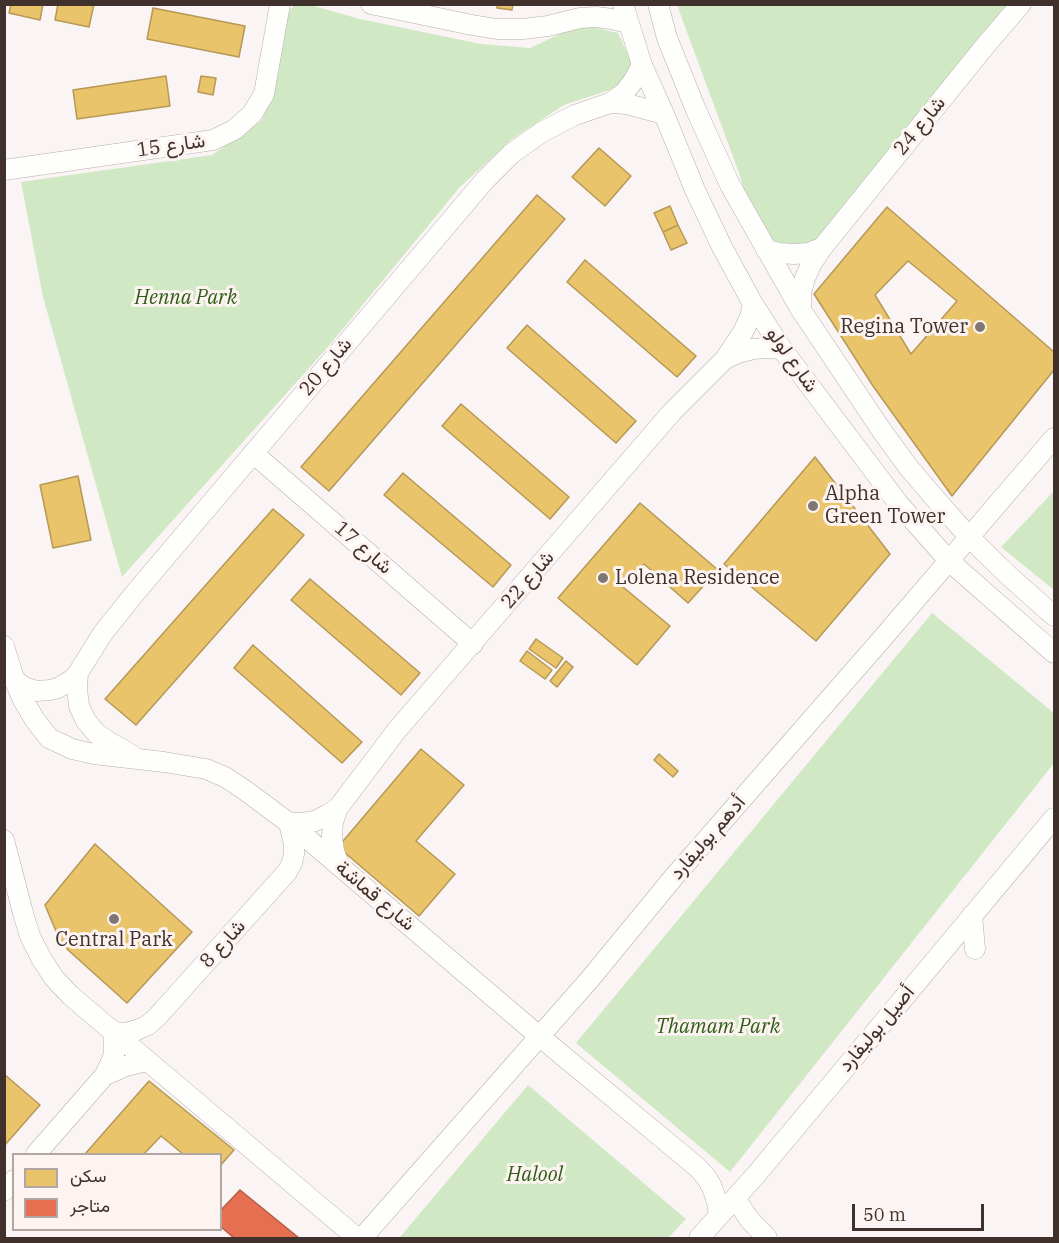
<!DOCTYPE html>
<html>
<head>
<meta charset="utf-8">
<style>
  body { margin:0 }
  #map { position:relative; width:1059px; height:1243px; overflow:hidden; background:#faf5f4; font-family:"IBM Plex Serif",Vazirmatn,serif }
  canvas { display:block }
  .frame { position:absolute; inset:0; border:6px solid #40312c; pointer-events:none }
  .legend { position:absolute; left:12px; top:1153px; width:210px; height:78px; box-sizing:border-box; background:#fdf4f1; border:2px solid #b1a6a2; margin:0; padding:8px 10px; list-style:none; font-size:18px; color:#40312c }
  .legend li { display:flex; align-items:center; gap:12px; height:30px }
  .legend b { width:30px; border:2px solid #b1a6a2 }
  .scale { position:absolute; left:852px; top:1204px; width:132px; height:27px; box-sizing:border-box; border:3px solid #40312c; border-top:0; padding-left:8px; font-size:18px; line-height:21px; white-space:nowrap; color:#40312c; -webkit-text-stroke:4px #fdf4f1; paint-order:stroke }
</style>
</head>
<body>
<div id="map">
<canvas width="1059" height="1243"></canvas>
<div class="frame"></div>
<ul class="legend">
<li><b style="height:16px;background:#e9c46a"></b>سكن</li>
<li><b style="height:16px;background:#e76f51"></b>متاجر</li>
</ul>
<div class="scale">50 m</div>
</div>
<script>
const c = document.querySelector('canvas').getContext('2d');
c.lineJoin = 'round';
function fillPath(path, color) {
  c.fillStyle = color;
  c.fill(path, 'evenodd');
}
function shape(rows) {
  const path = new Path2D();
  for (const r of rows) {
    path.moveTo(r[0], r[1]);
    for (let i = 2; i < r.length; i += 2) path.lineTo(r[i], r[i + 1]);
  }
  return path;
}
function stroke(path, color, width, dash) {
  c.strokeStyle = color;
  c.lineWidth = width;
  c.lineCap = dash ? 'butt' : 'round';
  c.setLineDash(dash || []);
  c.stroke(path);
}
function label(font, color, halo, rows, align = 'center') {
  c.font = font + ' "IBM Plex Serif",Vazirmatn,serif';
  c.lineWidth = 6;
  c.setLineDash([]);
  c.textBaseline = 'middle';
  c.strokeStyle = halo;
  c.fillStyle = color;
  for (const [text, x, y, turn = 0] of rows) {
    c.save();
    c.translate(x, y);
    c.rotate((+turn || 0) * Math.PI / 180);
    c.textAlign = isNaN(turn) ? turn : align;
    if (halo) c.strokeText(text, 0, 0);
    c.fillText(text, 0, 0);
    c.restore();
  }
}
fillPath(shape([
  [295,5,310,5,360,19,481,44,530,48,581,24,618,33,632,63,619,87,564,105,512,139,460,187,327,348,122,577,43,297,21,182,212,155,262,120,276,77,284,15],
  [677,5,1017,5,822,248,779,243,762,234,754,222,739,173],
  [1054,491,1054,590,1001,547],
  [932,613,1054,713,1054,763,730,1172,576,1043],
  [528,1085,686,1219,668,1238,401,1238,400,1237]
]), '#d1e8c5');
const homes = shape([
  [11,4,43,4,40,20,9,13,11,4],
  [58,4,94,4,89,27,55,20,58,4],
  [497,4,513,4,512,10,497,8,497,4],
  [153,8,245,26,239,57,147,39,153,8],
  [166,76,170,106,77,119,73,90,166,76],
  [201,76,216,78,213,95,198,92,201,76],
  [599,148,631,176,605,206,572,177,599,148],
  [537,195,565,219,329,491,301,467,537,195],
  [670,206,678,225,663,232,654,213,670,206],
  [887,207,1054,352,1054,370,952,496,873,386,814,294,887,207],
  [908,261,957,301,911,354,875,295,908,261],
  [678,225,687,243,671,250,663,232,678,225],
  [585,260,696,356,677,377,567,282,585,260],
  [527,325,636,421,616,443,507,348,527,325],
  [461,404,569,497,550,519,442,426,461,404],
  [815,457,890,554,816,641,724,564,815,457],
  [403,473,511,565,493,587,384,495,403,473],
  [78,476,91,540,53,548,40,485,78,476],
  [640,503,718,570,688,603,644,564,623,587,670,626,637,665,558,598,640,503],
  [273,509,304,535,136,725,105,699,273,509],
  [310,579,420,673,401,695,291,600,310,579],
  [536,639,563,658,556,668,529,649,536,639],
  [253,645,362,742,342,763,234,668,253,645],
  [527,651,552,670,545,679,520,661,527,651],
  [566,661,573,667,557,687,550,681,566,661],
  [421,749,464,785,416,841,455,874,419,916,338,847,421,749],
  [659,754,678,771,673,777,654,760,659,754],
  [95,844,192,932,127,1003,68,950,58,936,45,905,95,844],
  [4,1074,40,1105,4,1146,4,1074],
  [149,1081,234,1150,220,1166,220,1154,183,1154,161,1136,144,1154,85,1154,149,1081]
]);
fillPath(homes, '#e9c46a');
stroke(homes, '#b69857', 1.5);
const shops = shape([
  [240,1190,299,1238,234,1238,220,1226,220,1211,240,1190]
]);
fillPath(shops, '#e76f51');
stroke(shops, '#b55c46', 1.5);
const minor = shape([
  [371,4,472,25,497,29,523,29,548,26,580,18,596,17,612,19,628,23],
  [623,4,642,65,664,114,695,190,722,247,753,304,782,349,898,503,949,561,1054,653],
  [658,4,667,38,696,110,730,185,801,310,882,431,909,468,939,503,969,537,1009,576,1054,616],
  [610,103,627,104,664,114],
  [4,170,213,140,234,130,252,114,264,94,280,4],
  [766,250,780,253,794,254,808,253,822,248],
  [801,310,801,293,805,278,812,263,822,248,985,46,1021,4],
  [725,359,738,353,753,349,767,348,782,349],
  [253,453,473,644],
  [4,646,14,679,23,700,35,720,49,738,72,749,94,754,164,762,206,769,225,777,246,791,289,823,539,1036,697,1167,706,1177,712,1187,717,1202,719,1216],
  [78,673,77,689,79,706,86,721,97,734,111,743,132,755],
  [14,679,24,687,37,691,50,690,58,688,73,679,78,673,103,633,135,593,485,180,511,154,542,132,575,115,610,103,624,93,634,80,642,65],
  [338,808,333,822,332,837,334,851,339,865],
  [4,840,23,913,30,936,41,958,54,978,71,996,357,1238],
  [972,915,975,949],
  [105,1075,126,1066,147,1061],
  [36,1154,105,1075,114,1055,114,1032,126,1033,137,1030,148,1025,157,1017,287,872,292,863,294,854,294,844,289,823,302,823,315,821,327,815,338,808,397,730,672,412,725,359,743,332,750,317,753,304],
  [4,1191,14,1180],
  [735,1198,749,1219,767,1238],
  [362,1238,590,979,673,878,881,640,1054,438],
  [699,1238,755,1176,1054,818]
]);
stroke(minor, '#b7aeab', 21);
stroke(minor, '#fefefd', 20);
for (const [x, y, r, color] of [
  [980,327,6,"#817672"],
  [813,506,6,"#817672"],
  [603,578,6,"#817672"],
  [114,919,6,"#817672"]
]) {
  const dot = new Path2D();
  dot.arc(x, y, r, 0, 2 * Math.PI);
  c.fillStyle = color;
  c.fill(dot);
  stroke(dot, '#fdf4f1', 2);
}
label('20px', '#40312c', '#fdf4f1', [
  ["شارع 24",920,126,-51],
  ["شارع 15",171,146,-8],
  ["شارع لولو",792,360,55],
  ["شارع 20",326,367,-50],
  ["شارع 17",363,548,41],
  ["شارع 22",528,580,-49],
  ["أدهم بوليفارد",708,838,-49],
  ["شارع قماشة",375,896,40],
  ["شارع 8",223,944,-48],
  ["أصيل بوليفارد",877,1029,-50]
]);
label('italic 20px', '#2d5d16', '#fdf4f1', [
  ["Henna Park",186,298],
  ["Thamam Park",718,1027],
  ["Halool",535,1175]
]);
label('20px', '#40312c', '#fdf4f1', [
  ["Regina Tower",968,327,"right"],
  ["Alpha",825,494],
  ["Green Tower",825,517],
  ["Lolena Residence",615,578],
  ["Central Park",114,940,"center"]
], 'left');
</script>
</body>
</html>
